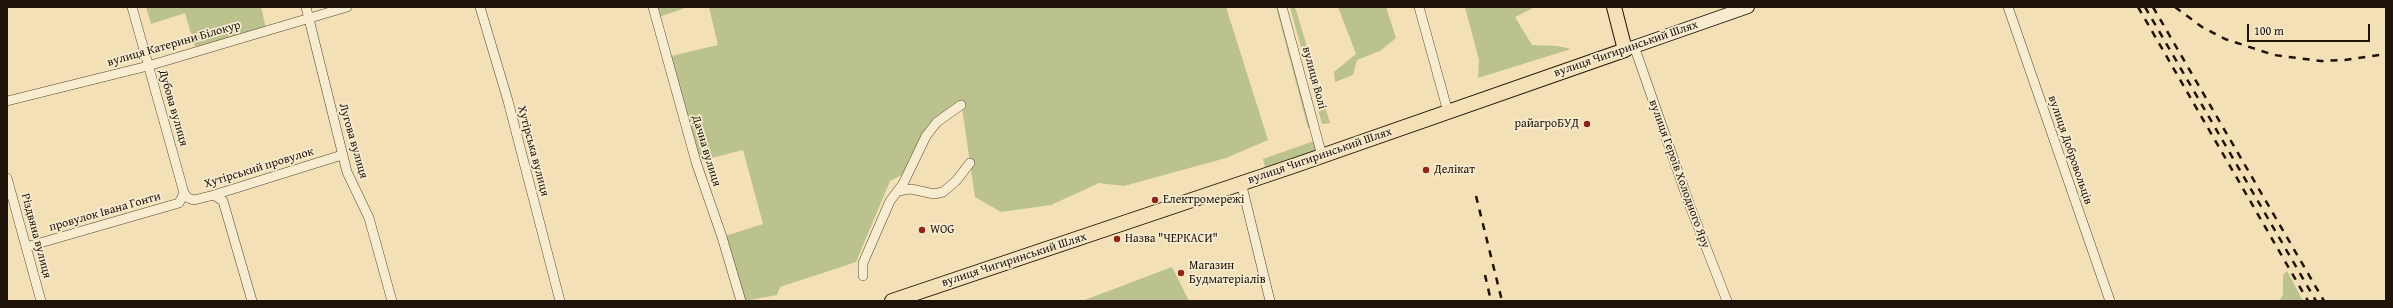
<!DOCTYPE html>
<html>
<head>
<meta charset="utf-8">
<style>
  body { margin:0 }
  #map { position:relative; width:2393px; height:308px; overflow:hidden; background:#f3e0b6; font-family:"Gentium Book Plus",serif }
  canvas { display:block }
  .frame { position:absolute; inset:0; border:8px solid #1f1309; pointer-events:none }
  .scale { position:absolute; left:2247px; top:24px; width:123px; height:18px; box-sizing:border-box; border:2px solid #1f1309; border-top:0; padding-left:5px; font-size:12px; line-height:14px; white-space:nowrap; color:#1f1309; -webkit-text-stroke:3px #f7ebd0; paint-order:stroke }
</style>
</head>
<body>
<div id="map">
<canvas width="2393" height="308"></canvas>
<div class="frame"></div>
<div class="scale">100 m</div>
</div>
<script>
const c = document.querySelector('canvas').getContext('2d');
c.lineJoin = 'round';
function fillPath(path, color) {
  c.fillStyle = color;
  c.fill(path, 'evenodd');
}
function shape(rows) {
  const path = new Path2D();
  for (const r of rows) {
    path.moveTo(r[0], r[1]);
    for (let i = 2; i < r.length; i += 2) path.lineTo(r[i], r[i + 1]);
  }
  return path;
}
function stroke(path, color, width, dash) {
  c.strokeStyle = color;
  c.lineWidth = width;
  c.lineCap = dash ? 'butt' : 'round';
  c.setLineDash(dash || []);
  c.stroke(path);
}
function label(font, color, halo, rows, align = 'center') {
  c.font = font + ' "Gentium Book Plus",serif';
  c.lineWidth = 3.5;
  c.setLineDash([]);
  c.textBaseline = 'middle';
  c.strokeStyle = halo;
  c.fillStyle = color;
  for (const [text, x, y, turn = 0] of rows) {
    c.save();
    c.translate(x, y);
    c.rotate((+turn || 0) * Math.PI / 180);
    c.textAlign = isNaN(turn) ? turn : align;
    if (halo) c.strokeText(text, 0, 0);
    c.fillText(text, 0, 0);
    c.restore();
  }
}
fillPath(shape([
  [146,7,261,7,266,28,195,47,185,13,151,24],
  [653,7,688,7,656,18],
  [709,7,1226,7,1268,140,1226,158,1124,186,1099,183,1051,205,1001,212,975,197,961,101,931,122,909,159,904,174,890,181,856,262,780,287,777,295,744,301,722,237,763,224,743,150,696,162,667,57,718,45],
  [1276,7,1280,7,1312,127,1308,128],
  [1290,7,1295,7,1330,123,1322,124],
  [1338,7,1386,7,1396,38,1380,51,1357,60,1353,75,1335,82,1334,72,1356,54],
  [1465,7,1535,7,1515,17,1532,45,1557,46,1571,49,1478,78,1479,60],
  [1314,141,1318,154,1266,171,1263,159],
  [1172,267,1189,301,1082,301],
  [2287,271,2303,301,2279,301,2283,295,2283,275]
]), '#bbc28e');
const minor = shape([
  [132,7,184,193,188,198,194,200,214,195,342,155],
  [306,7,347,172,369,218,392,301],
  [480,7,508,101,560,301],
  [653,7,696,162,722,237,741,301],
  [1282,7,1322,156],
  [1419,7,1448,112],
  [2008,7,2110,301],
  [1634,46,1690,206,1727,301],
  [7,101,148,66,347,7],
  [7,178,41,301],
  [1241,182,1270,301],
  [898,191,911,189,934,194,943,192,956,181,970,163],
  [214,195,223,201,252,301],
  [26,247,179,203,184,193],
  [863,276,863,263,890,201,903,184,926,136,937,122,961,105]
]);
const secondary = shape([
  [1625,50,1748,7]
]);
const primary = shape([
  [892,301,1296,165,1625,50,1614,7]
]);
stroke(minor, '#544634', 10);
stroke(secondary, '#1f1309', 14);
stroke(primary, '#1f1309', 16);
stroke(minor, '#f7ebd0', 9);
stroke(secondary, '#f7ebd0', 12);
stroke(primary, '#f3e0b6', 14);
stroke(shape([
  [2138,7,2308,301],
  [2145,7,2316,301],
  [2153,7,2324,301],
  [2175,7,2202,27,2225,39,2274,55,2321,61,2345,60,2386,54],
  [1476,196,1502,301],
  [1485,275,1491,301]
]), '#1f1309', 2.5, [7, 7]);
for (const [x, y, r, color] of [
  [1587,124,4,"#8f2418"],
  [1426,170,4,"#8f2418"],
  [1155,200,4,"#8f2418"],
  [922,230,4,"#8f2418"],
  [1117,239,4,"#8f2418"],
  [1181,273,4,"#8f2418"]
]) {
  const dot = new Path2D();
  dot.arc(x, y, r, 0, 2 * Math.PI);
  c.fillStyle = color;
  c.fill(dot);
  stroke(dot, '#f7ebd0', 1.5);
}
label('12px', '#1f1309', '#f7ebd0', [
  ["вулиця Катерини Білокур",174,44,-16],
  ["вулиця Чигиринський Шлях",1626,49,-19],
  ["вулиця Волі",1314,78,75],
  ["Дубова вулиця",173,108,74],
  ["Лугова вулиця",353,141,74],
  ["вулиця Добровольців",2070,150,71],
  ["Хутірська вулиця",533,151,75],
  ["Дачна вулиця",706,151,73],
  ["вулиця Чигиринський Шлях",1320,156,-19],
  ["Хутірський провулок",259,168,-17],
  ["вулиця Героїв Холодного Яру",1679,174,70],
  ["провулок Івана Гонти",105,212,-16],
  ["Різдвяна вулиця",36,236,75],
  ["вулиця Чигиринський Шлях",1014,260,-18]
]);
label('12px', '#1f1309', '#f7ebd0', [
  ["райагроБУД",1579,124,"right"],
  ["Делікат",1434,170],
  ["Електромережі",1163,200],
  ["WOG",930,230],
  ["Назва \"ЧЕРКАСИ\"",1125,239],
  ["Магазин",1189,266],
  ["Будматеріалів",1189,280]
], 'left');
</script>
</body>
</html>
